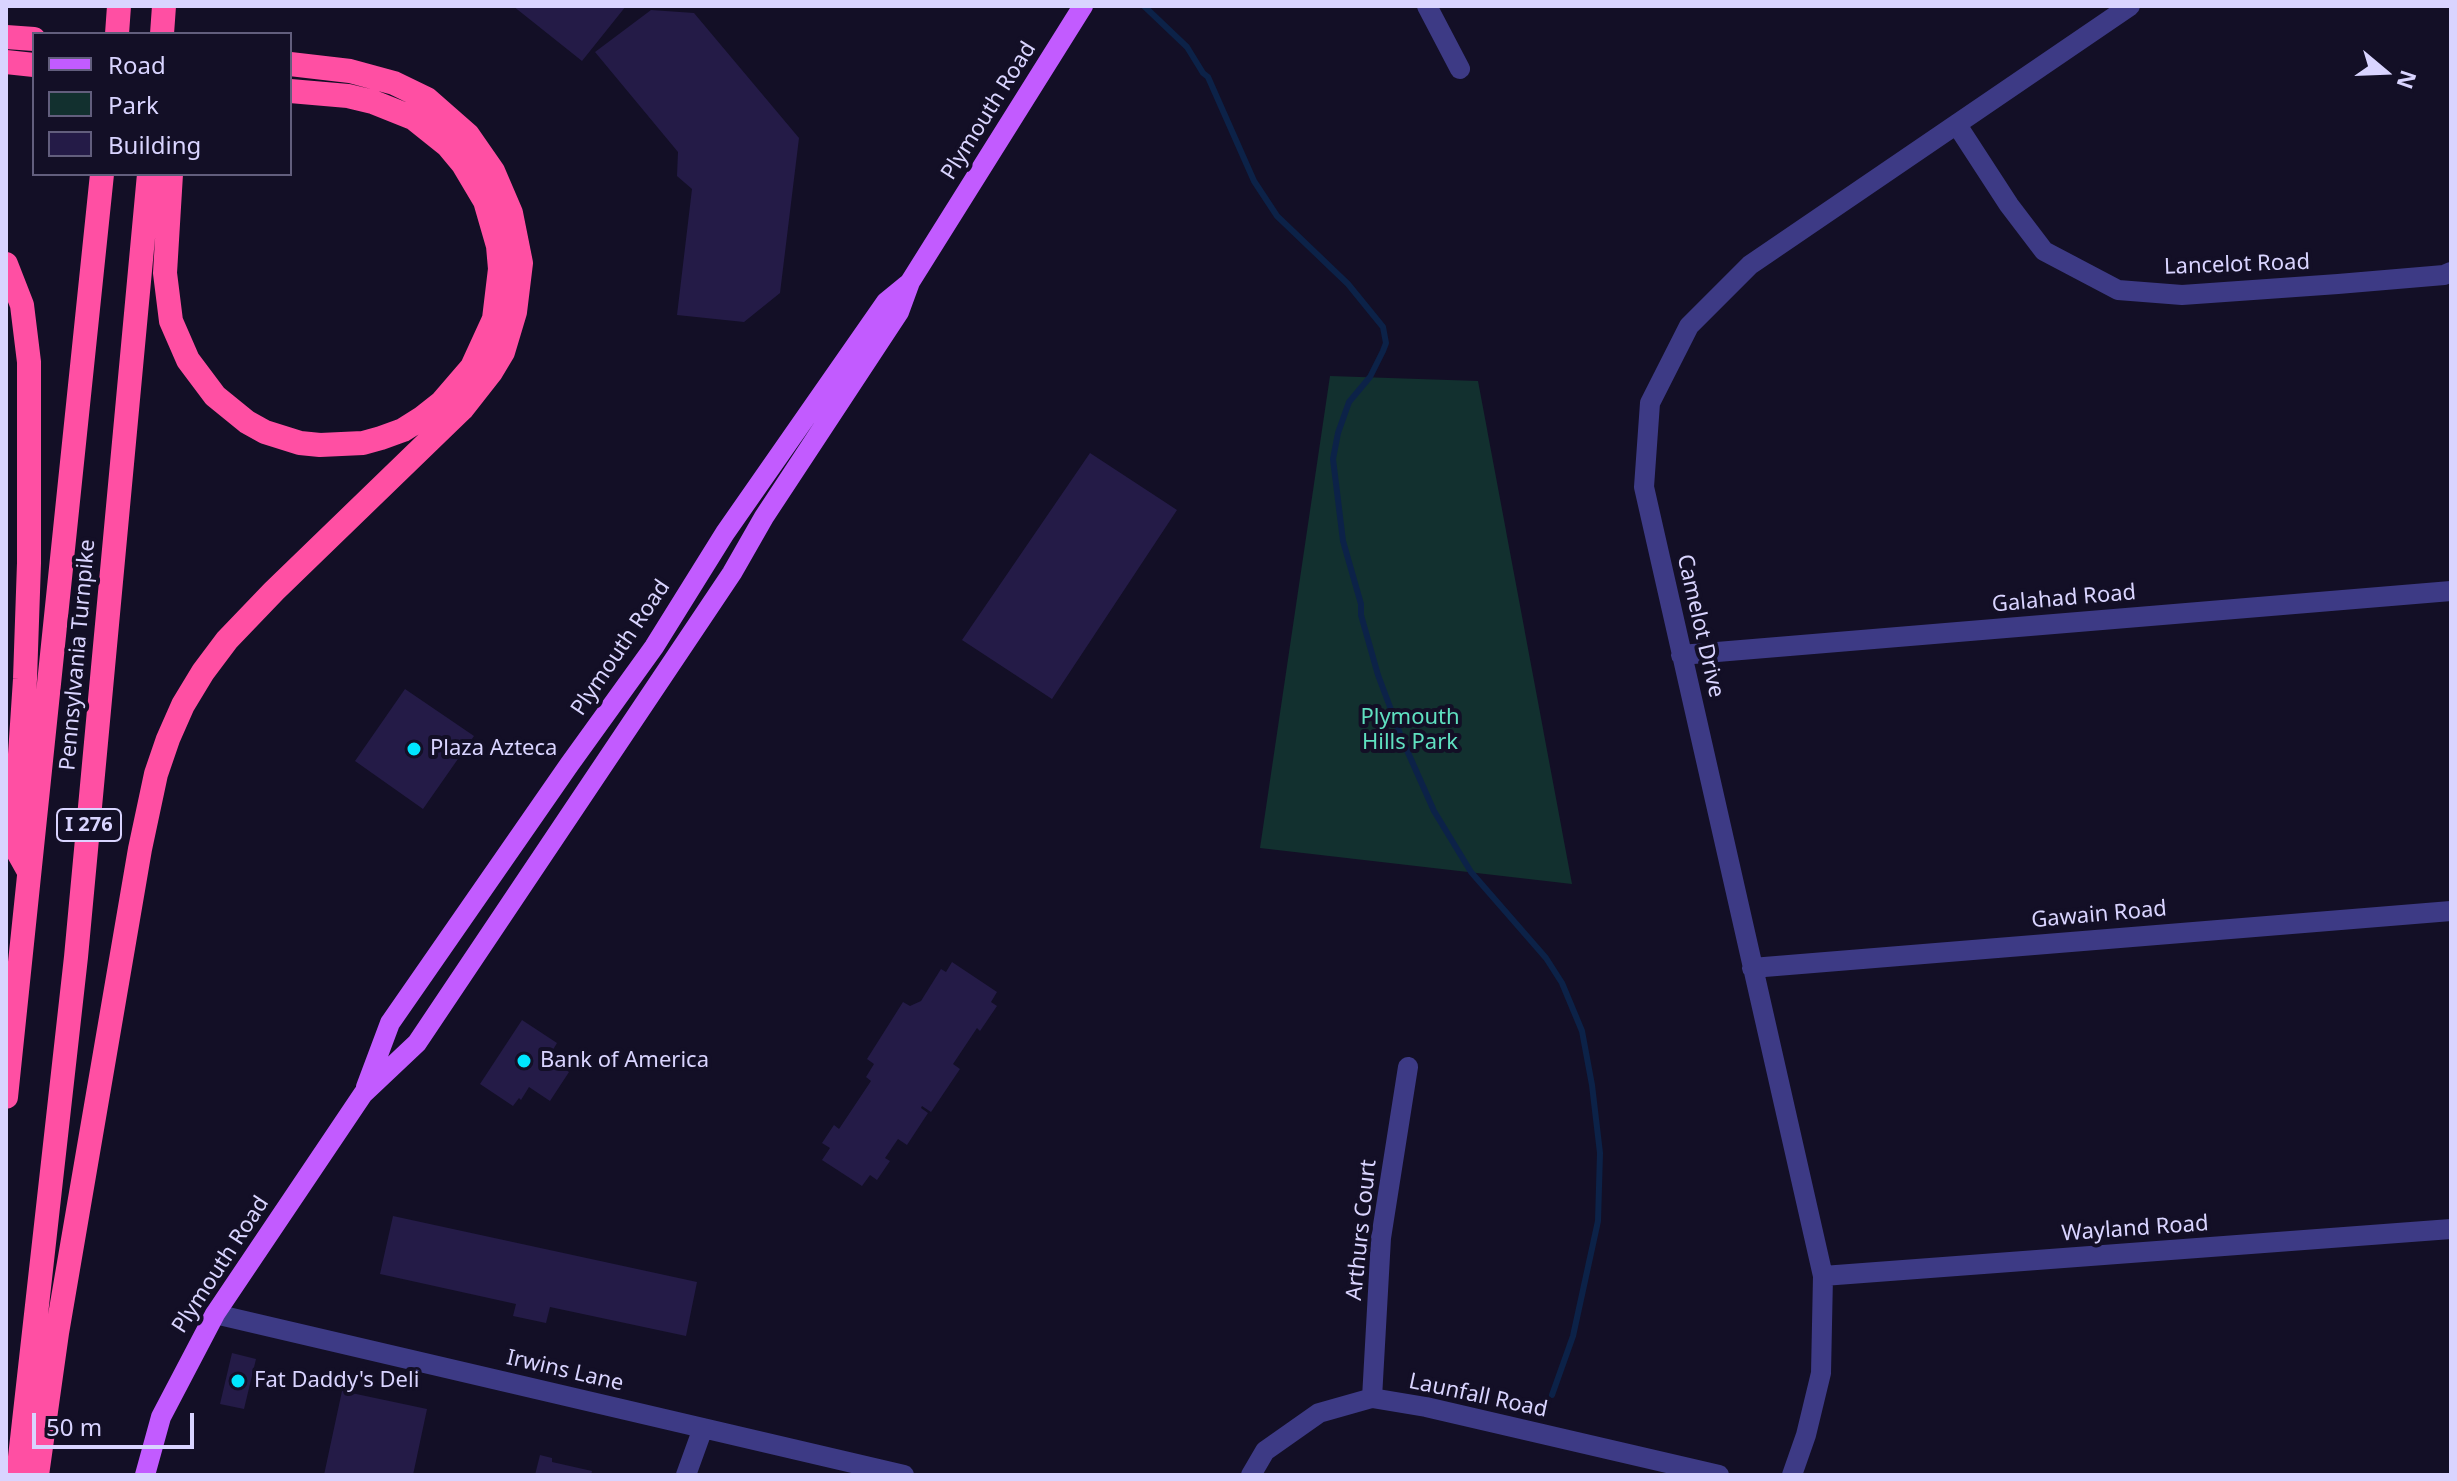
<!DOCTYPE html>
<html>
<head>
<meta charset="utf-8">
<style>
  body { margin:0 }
  #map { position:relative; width:2457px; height:1481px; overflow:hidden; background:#130f26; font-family:"Noto Sans",sans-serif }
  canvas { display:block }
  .frame { position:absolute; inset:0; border:8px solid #d9d4ff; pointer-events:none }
  .legend { position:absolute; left:32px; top:32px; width:260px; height:144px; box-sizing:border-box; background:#130f26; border:2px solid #625e7d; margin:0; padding:10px 14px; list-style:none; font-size:24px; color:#d9d4ff }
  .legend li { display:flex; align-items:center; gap:16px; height:40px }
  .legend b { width:40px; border:2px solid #625e7d }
  .north { position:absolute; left:2345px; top:32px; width:80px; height:80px; -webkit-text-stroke:6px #130f26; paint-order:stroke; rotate:109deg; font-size:22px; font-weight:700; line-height:32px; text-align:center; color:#d9d4ff }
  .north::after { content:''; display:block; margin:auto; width:28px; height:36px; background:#d9d4ff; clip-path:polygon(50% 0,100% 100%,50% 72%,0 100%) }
  .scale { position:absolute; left:32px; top:1413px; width:162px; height:36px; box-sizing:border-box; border:4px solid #d9d4ff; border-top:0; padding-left:10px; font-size:24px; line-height:28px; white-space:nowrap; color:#d9d4ff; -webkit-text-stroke:6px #130f26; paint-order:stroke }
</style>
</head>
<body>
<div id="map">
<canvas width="2457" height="1481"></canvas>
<div class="frame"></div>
<ul class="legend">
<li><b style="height:10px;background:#c25bff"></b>Road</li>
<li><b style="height:22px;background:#12302f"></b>Park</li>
<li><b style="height:22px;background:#241b47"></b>Building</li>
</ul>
<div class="north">N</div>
<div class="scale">50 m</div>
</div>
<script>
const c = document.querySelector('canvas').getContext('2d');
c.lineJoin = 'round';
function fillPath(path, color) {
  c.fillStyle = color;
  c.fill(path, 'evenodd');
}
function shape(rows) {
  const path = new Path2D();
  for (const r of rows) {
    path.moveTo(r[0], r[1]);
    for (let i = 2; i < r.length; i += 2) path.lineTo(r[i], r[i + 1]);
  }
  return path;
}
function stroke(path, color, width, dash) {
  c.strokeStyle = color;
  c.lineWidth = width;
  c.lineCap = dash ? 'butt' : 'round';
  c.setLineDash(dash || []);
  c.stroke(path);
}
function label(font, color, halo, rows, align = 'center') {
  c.font = font + ' "Noto Sans",sans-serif';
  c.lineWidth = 8;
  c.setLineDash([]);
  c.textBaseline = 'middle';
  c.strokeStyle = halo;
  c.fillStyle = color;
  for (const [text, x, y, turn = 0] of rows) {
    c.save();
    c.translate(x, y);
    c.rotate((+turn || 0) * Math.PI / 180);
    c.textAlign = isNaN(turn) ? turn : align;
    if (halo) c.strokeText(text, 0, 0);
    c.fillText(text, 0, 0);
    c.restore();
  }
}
fillPath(shape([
  [1330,376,1478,381,1572,884,1260,848]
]), '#12302f');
stroke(shape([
  [1144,6,1187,47,1203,73,1208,77,1254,181,1277,216,1348,284,1383,327,1386,343,1383,351,1370,377,1349,402,1338,433,1333,459,1343,541,1361,604,1361,615,1378,675,1402,739,1434,811,1471,872,1546,958,1562,983,1582,1031,1592,1085,1600,1153,1598,1221,1573,1336,1552,1395]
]), '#0c2248', 6);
fillPath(shape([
  [513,6,626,6,582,61],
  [651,10,694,13,799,138,780,293,744,322,677,315,692,189,677,176,678,152,595,52],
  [1090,453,1177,510,1052,699,962,640],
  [405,689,474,736,423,809,355,761],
  [952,962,997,992,991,1002,997,1006,980,1031,977,1028,953,1064,960,1069,931,1112,922,1106,921,1108,928,1113,907,1145,898,1139,885,1158,890,1161,877,1180,870,1175,862,1186,822,1160,830,1148,822,1143,834,1125,839,1129,871,1081,866,1077,874,1064,867,1059,903,1002,910,1006,921,1001,941,969,946,972],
  [522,1020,557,1043,548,1058,569,1072,550,1101,529,1087,521,1100,519,1098,513,1106,480,1084],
  [393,1216,697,1282,686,1336,550,1307,546,1323,513,1316,516,1304,380,1274],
  [232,1353,256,1359,244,1409,220,1404],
  [342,1391,427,1409,413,1475,324,1475],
  [540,1455,552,1458,552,1462,592,1471,591,1475,535,1475]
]), '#241b47');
stroke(shape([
  [1427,6,1460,69],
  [1957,125,2009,205,2044,251,2118,290,2182,295,2338,284,2444,275,2451,272],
  [1681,655,2451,591],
  [1752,968,2451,911],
  [1823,1276,2451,1229],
  [215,1314,904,1475],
  [1372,1398,1381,1238,1408,1067],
  [686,1475,703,1428],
  [1251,1475,1265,1451,1319,1413,1372,1398,1426,1407,1719,1475],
  [1792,1475,1806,1435,1821,1373,1823,1276,1644,487,1650,403,1689,326,1750,265,2130,6]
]), '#3d3a85', 20);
stroke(shape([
  [366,1087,390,1023,569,765,654,647,725,533,886,302,908,284],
  [145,1475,161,1417,215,1314,363,1094,417,1043,732,573,764,517,899,312,910,282,1083,6]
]), '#c25bff', 20);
stroke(shape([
  [117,34,119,6],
  [162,34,164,6],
  [6,37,34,39],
  [6,62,34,65],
  [171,174,165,273,171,321,188,360,215,396,247,422,265,432,300,443,320,445,363,443,381,438,403,430,422,418,441,403,472,367,494,319,500,269,498,246,485,201,463,164,448,146,413,118,373,102,348,96,290,91],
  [6,264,22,305,29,362,29,563,25,679,14,845,28,870],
  [6,1097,102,174],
  [18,1475,76,957,149,174],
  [37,1475,57,1333,140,849,156,774,168,739,183,705,203,672,227,640,274,591,462,409,491,372,503,352,515,312,521,263,511,213,493,171,468,135,427,99,394,83,350,71,290,64]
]), '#ff4fa3', 24);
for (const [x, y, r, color] of [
  [414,749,8,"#00e5ff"],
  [524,1061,8,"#00e5ff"],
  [238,1381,8,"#00e5ff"]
]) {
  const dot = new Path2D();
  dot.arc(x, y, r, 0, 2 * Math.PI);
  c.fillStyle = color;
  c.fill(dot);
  stroke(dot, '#130f26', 3);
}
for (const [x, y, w] of [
  [89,825,64]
]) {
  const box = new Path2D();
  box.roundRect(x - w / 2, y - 16, w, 32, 6);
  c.fillStyle = '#130f26';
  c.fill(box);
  stroke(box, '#d9d4ff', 2);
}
label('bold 20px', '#d9d4ff', null, [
  ["I 276",89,825]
]);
label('22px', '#d9d4ff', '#130f26', [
  ["Plymouth Road",989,111,-58],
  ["Lancelot Road",2237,265,-2],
  ["Galahad Road",2064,599,-5],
  ["Camelot Drive",1700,626,77],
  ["Plymouth Road",621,648,-56],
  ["Pennsylvania Turnpike",78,655,-85],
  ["Gawain Road",2099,915,-5],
  ["Wayland Road",2135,1229,-4],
  ["Arthurs Court",1362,1230,-84],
  ["Plymouth Road",221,1265,-57],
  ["Irwins Lane",565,1371,13],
  ["Launfall Road",1478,1396,12]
]);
label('22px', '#5fe0c0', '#130f26', [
  ["Plymouth",1410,718],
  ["Hills Park",1410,743]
]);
label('22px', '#d9d4ff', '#130f26', [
  ["Plaza Azteca",430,749],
  ["Bank of America",540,1061],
  ["Fat Daddy's Deli",254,1381]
], 'left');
</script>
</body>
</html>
